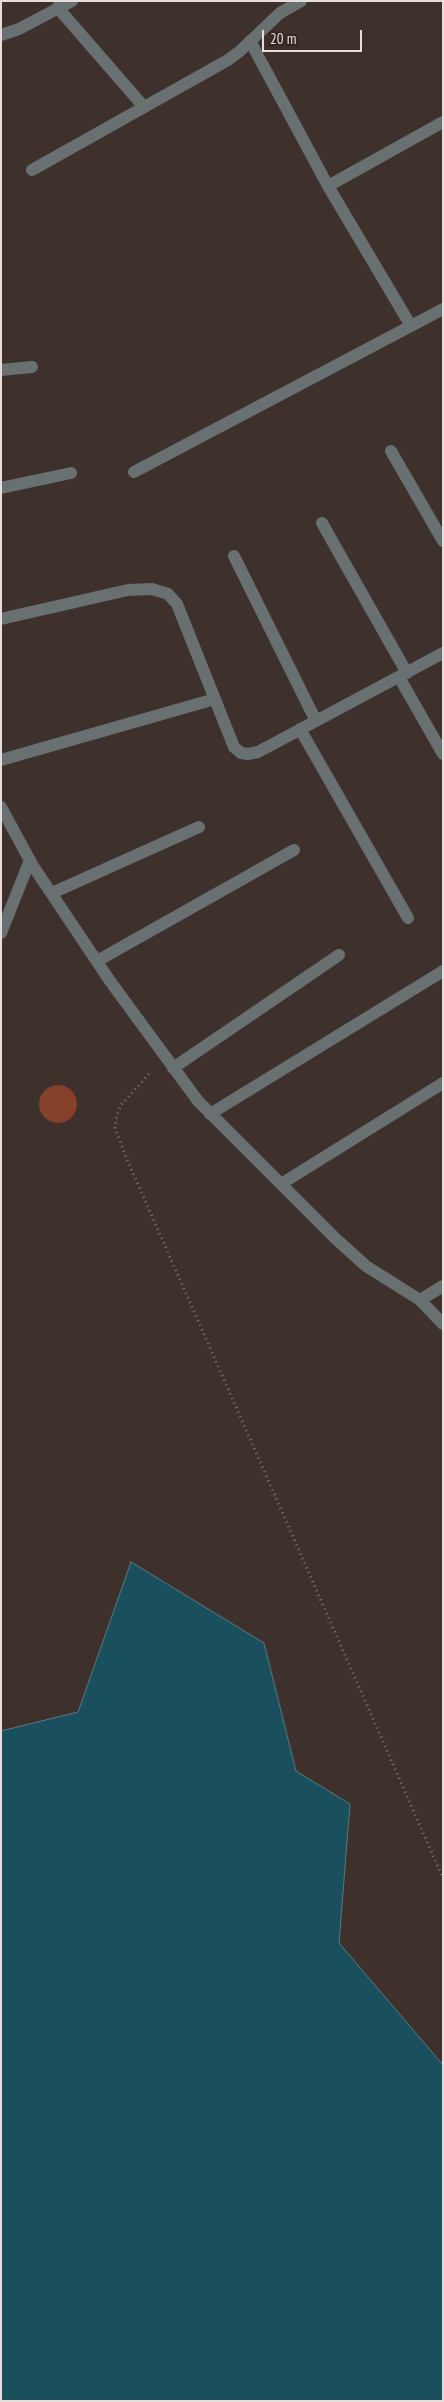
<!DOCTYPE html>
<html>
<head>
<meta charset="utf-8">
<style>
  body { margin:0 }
  #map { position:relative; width:444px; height:2402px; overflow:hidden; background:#3e302b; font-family:"PT Sans Narrow",sans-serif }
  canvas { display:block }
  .frame { position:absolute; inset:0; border:2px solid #e6ddda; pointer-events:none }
  .scale { position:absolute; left:262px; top:30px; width:100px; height:22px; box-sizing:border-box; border:2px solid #e6ddda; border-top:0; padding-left:6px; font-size:15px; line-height:18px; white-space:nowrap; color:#e6ddda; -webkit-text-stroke:4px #332621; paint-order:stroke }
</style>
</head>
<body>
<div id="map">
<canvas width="444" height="2402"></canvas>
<div class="frame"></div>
<div class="scale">20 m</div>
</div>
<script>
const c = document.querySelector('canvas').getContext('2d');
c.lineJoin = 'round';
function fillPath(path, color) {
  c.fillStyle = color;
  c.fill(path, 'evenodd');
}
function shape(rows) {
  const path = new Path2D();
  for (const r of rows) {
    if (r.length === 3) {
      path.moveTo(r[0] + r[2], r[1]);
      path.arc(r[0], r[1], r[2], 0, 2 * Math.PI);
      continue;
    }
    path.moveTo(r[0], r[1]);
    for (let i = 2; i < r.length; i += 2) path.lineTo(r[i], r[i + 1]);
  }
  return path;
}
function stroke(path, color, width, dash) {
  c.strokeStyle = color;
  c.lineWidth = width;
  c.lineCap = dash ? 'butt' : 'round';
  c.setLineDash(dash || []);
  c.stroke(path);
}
const water = shape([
  [131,1562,264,1643,296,1771,350,1804,339,1943,443,2065,443,2401,1,2401,1,1731,78,1712,131,1562]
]);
fillPath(water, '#1a4f5e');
stroke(water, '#577a83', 1);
fillPath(shape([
  [58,1104,19]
]), '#854129');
stroke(shape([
  [149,1074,121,1105,117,1115,115,1128,126,1157,443,1878]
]), '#807470', 3, [1, 4]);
stroke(shape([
  [60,1,58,8,144,107],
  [1,35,19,29,72,1],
  [250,41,328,186,411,326],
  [32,170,228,60,240,51,280,13,301,1],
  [328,186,443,122],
  [1,370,32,367],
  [391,451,443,541],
  [134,472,443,309],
  [1,488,71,473],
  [322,523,407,673],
  [234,556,316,721],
  [1,619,128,590,152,589,168,594,177,604,234,747,241,753,248,754,258,752,443,653],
  [399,677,443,754],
  [300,729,408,918],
  [1,760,215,699],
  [1,807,33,866,110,981,198,1101,336,1239,366,1266,420,1300,443,1324],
  [52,893,199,827],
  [1,933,30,860],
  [97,961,294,850],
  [173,1068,339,955],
  [210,1114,443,971],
  [281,1184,443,1083],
  [420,1300,443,1286]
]), '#687072', 12);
</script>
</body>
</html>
